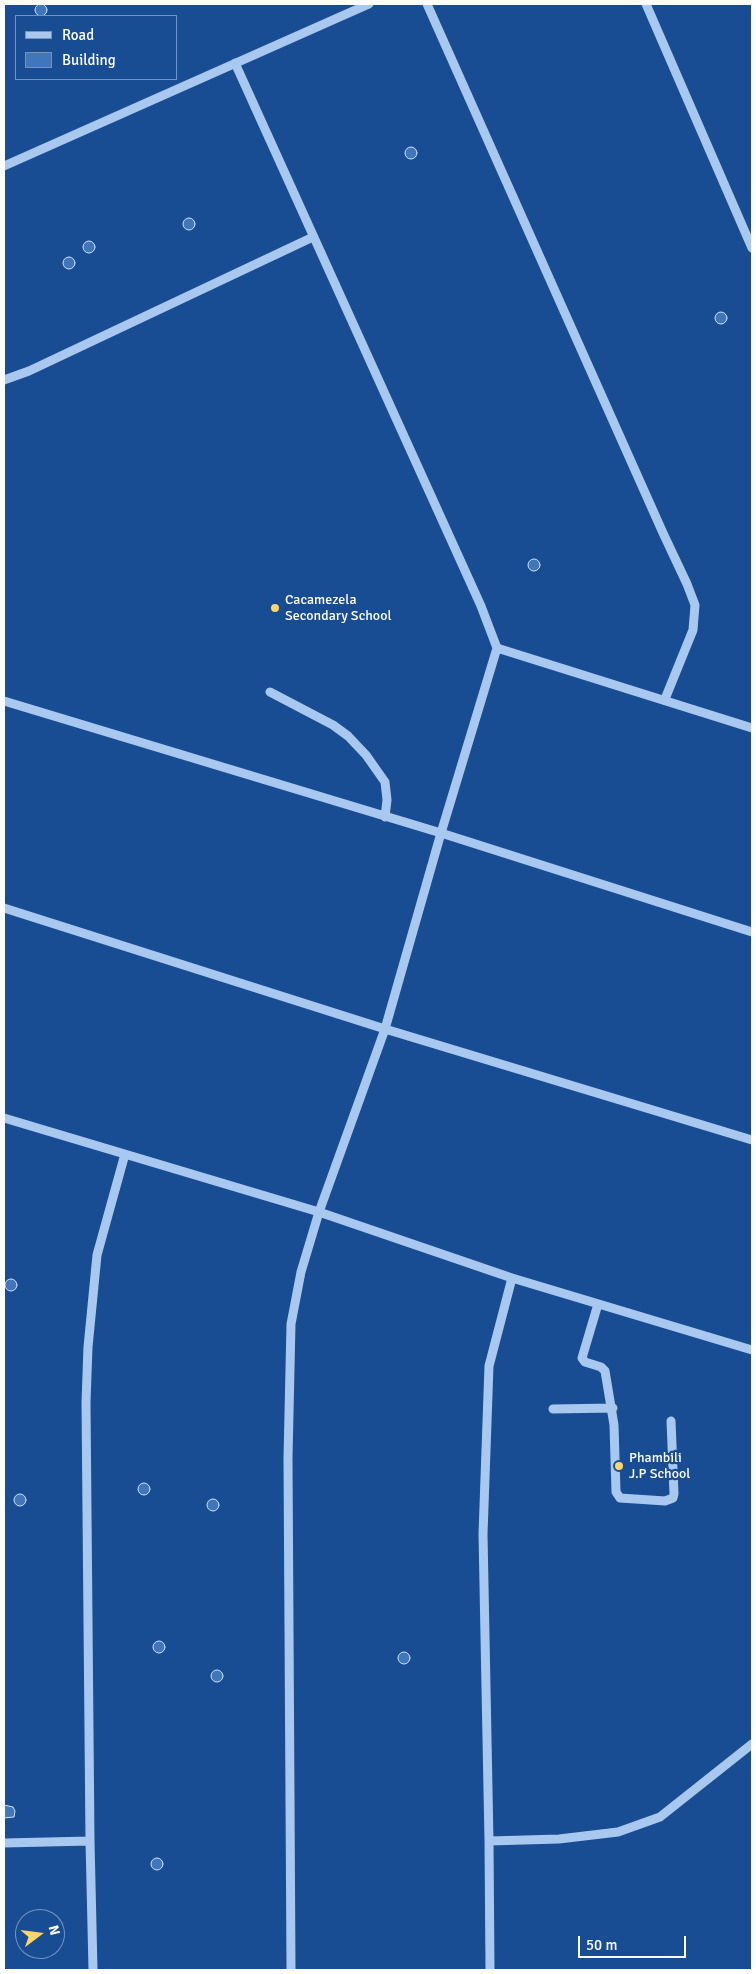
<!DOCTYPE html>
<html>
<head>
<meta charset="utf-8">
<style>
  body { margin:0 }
  #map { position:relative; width:756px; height:1974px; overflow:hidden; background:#184d93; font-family:Signika,sans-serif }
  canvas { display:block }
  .frame { position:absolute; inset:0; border:5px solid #fff; pointer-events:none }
  .legend { position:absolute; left:15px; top:15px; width:162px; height:65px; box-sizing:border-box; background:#184d93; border:1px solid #7494be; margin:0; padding:6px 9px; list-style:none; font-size:15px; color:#fff }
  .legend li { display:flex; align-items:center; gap:10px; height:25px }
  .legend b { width:25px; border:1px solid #7494be }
  .north { position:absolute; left:15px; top:1909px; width:50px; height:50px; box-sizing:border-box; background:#184d93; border:1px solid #7494be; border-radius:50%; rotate:75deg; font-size:14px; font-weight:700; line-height:20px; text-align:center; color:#fff }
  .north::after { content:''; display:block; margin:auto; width:18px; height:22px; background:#ffd567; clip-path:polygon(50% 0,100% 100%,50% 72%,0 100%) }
  .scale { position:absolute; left:578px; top:1936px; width:108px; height:22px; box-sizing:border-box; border:2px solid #fff; border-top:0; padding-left:6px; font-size:15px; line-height:18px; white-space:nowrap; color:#fff; -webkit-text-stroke:4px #184d93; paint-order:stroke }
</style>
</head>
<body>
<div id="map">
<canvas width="756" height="1974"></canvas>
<div class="frame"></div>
<ul class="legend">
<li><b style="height:6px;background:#a8c8f0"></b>Road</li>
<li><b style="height:14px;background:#4176bb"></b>Building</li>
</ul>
<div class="north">N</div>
<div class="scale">50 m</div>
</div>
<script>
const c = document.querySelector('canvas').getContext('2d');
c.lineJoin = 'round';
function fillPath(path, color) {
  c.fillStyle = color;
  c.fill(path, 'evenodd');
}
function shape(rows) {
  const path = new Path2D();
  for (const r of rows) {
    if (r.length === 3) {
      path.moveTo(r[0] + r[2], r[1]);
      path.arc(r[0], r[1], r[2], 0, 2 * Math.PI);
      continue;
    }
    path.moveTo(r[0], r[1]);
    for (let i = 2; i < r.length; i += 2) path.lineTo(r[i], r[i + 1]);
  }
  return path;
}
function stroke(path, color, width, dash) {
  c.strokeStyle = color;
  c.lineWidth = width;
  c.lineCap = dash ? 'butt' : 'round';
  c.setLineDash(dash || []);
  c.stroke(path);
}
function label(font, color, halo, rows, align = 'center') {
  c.font = font + ' Signika,sans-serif';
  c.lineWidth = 4.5;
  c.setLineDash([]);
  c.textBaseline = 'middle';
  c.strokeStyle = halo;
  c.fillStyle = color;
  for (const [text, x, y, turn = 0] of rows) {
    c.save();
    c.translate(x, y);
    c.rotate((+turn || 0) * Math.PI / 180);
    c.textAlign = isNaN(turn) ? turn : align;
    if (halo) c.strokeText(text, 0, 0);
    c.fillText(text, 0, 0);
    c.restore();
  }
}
const building = shape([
  [41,10,6],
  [411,153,6],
  [189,224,6],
  [89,247,6],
  [69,263,6],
  [721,318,6],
  [534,565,6],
  [11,1285,6],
  [144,1489,6],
  [20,1500,6],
  [213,1505,6],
  [159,1647,6],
  [404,1658,6],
  [217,1676,6],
  [4,1805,13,1807,15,1811,14,1817,4,1818,4,1805],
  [157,1864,6]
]);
fillPath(building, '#4176bb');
stroke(building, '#cfe3fb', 1);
stroke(shape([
  [427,4,663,533,687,584,695,605,693,630,665,699],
  [646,4,752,248],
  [235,63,481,606,497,648,441,833,385,1029,319,1212,301,1272,291,1324,288,1458,291,1970],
  [4,166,369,4],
  [4,380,29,371,313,237],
  [497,648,752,728],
  [270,692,333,725,348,736,366,755,385,782,387,800,385,817],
  [4,701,441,833,752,932],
  [4,908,385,1029,752,1140],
  [4,1118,319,1212,512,1278,752,1350],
  [598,1304,582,1358,585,1362,601,1367,605,1371,614,1425,616,1492,620,1498,665,1501,673,1498,674,1494,671,1421],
  [553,1409,613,1408],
  [489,1841,559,1839,618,1832,660,1817,752,1744],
  [4,1843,90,1841],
  [93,1970,90,1841,86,1402,88,1347,97,1255,125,1154],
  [490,1970,489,1841,483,1534,489,1366,512,1278]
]), '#a8c8f0', 9);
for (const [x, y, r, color] of [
  [275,608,5,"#ffd567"],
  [619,1466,5,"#ffd567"]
]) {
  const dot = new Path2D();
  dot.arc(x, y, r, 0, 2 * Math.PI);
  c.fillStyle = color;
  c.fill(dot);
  stroke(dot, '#184d93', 2);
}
label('14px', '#fff', '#184d93', [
  ["Cacamezela",285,600],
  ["Secondary School",285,616],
  ["Phambili",629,1458],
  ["J.P School",629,1474]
], 'left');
</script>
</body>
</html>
